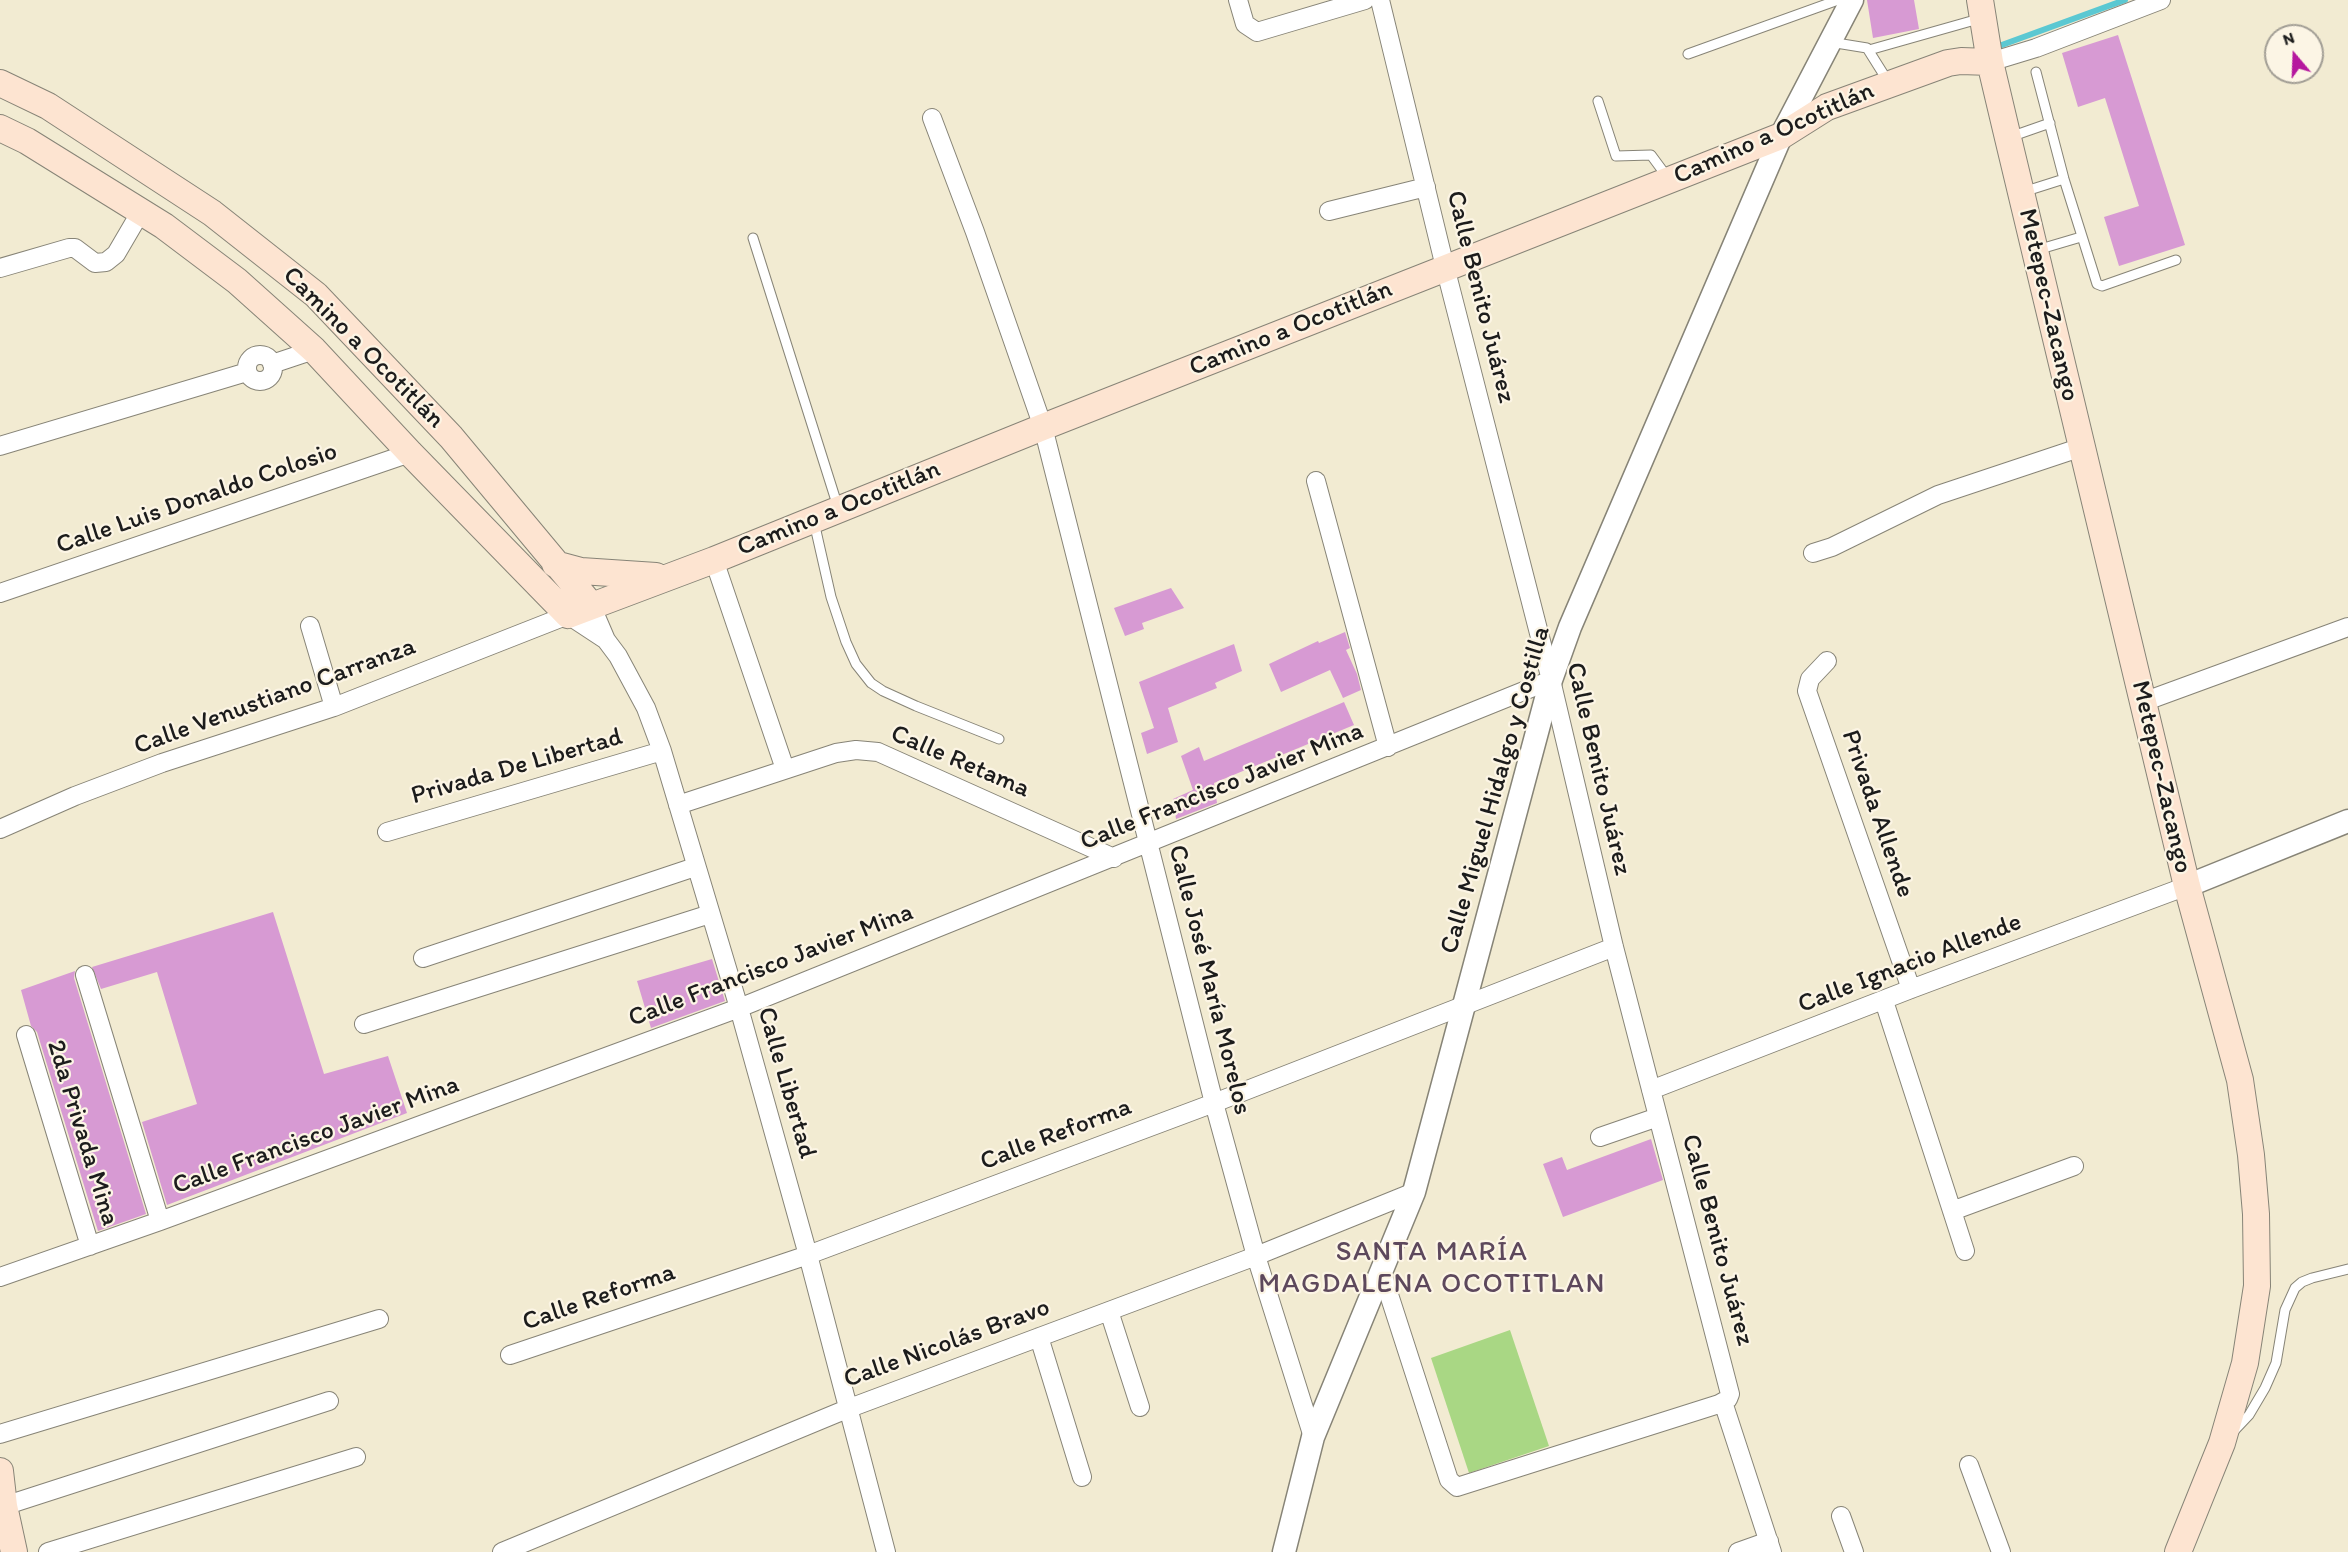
<!DOCTYPE html>
<html>
<head>
<meta charset="utf-8">
<style>
  body { margin:0 }
  #map { position:relative; width:2348px; height:1552px; overflow:hidden; background:#f2ebd2; font-family:Itim,sans-serif }
  canvas { display:block }
  .north { position:absolute; left:2264px; top:24px; width:60px; height:60px; box-sizing:border-box; background:#fcf5e5; border:2px solid #a29e95; border-radius:50%; rotate:341deg; font-size:16px; font-weight:700; line-height:24px; text-align:center; color:#1c1c1c }
  .north::after { content:''; display:block; margin:auto; width:21px; height:27px; background:#b5179e; clip-path:polygon(50% 0,100% 100%,50% 72%,0 100%) }
</style>
</head>
<body>
<div id="map">
<canvas width="2348" height="1552"></canvas>
<div class="north">N</div>
</div>
<script>
const c = document.querySelector('canvas').getContext('2d');
c.lineJoin = 'round';
function fillPath(path, color) {
  c.fillStyle = color;
  c.fill(path, 'evenodd');
}
function shape(rows) {
  const path = new Path2D();
  for (const r of rows) {
    if (r.length === 3) {
      path.moveTo(r[0] + r[2], r[1]);
      path.arc(r[0], r[1], r[2], 0, 2 * Math.PI);
      continue;
    }
    path.moveTo(r[0], r[1]);
    for (let i = 2; i < r.length; i += 2) path.lineTo(r[i], r[i + 1]);
  }
  return path;
}
function stroke(path, color, width, dash) {
  c.strokeStyle = color;
  c.lineWidth = width;
  c.lineCap = dash ? 'butt' : 'round';
  c.setLineDash(dash || []);
  c.stroke(path);
}
function label(font, color, halo, rows, align = 'center') {
  c.font = font + ' Itim,sans-serif';
  c.lineWidth = 4.5;
  c.setLineDash([]);
  c.textBaseline = 'middle';
  c.strokeStyle = halo;
  c.fillStyle = color;
  for (const [text, x, y, turn = 0] of rows) {
    c.save();
    c.translate(x, y);
    c.rotate((+turn || 0) * Math.PI / 180);
    c.textAlign = isNaN(turn) ? turn : align;
    if (halo) c.strokeText(text, 0, 0);
    c.fillText(text, 0, 0);
    c.restore();
  }
}
fillPath(shape([
  [1510,1330,1549,1446,1469,1473,1431,1358]
]), '#a9d784');
stroke(shape([
  [1999,46,2125,0]
]), '#5bc8d2', 6);
fillPath(shape([
  [1867,0,1914,0,1919,29,1873,38],
  [2118,35,2185,245,2119,266,2104,217,2139,206,2105,98,2078,107,2062,53],
  [1171,588,1184,608,1142,623,1144,629,1125,636,1114,608],
  [1345,632,1350,648,1346,650,1357,674,1361,690,1343,698,1330,670,1281,692,1269,664,1318,641,1319,643],
  [1234,644,1242,671,1215,683,1217,688,1168,708,1178,742,1147,754,1141,733,1154,728,1139,682],
  [1344,702,1354,725,1214,783,1217,803,1176,819,1173,799,1193,790,1181,756,1199,747,1204,761],
  [273,912,324,1074,388,1056,407,1113,167,1205,142,1122,197,1104,157,972,101,989,92,967],
  [712,959,725,1001,651,1028,637,981],
  [75,971,74,978,146,1214,98,1231,37,1032,31,1026,21,990],
  [1651,1139,1663,1180,1563,1217,1543,1164,1562,1157,1567,1170]
]), '#d79ad3');
const service = shape([
  [1830,42,1867,48,1889,83],
  [1869,50,1982,18],
  [1688,54,1838,0],
  [2036,72,2064,179,2097,284,2102,286,2176,260],
  [1598,101,1616,156,1651,155,1668,178],
  [2010,137,2050,123],
  [2023,192,2064,179],
  [753,238,838,507],
  [2037,250,2081,237],
  [814,522,831,597,846,642,856,664,871,683,883,691,916,706,999,739],
  [2232,1433,2249,1415,2265,1388,2276,1363,2285,1310,2295,1288,2302,1282,2312,1278,2348,1269]
]);
const minor = shape([
  [1238,0,1245,24,1257,32,1365,0],
  [1380,0,1445,267,1551,680,1614,947,1730,1394,1728,1399,1719,1404,1457,1487,1449,1480,1382,1273],
  [1990,62,2036,48,2161,0],
  [932,118,975,232,1043,427,1214,1103,1256,1256,1313,1437],
  [1329,211,1426,187],
  [0,268,69,248,75,248,95,263,106,262,116,254,140,213],
  [260,368,13],
  [272,364,314,350],
  [0,446,247,372],
  [1316,481,1388,747],
  [1813,553,1832,547,1938,495,2082,447],
  [714,560,785,769],
  [0,593,410,453],
  [591,605,606,640,618,656,646,708,662,751,739,1008,808,1255,886,1552],
  [310,626,334,707],
  [1827,661,1810,679,1807,691,1911,989],
  [2143,702,2348,627],
  [678,805,836,753,856,750,878,752,1114,858],
  [0,829,75,796,162,763,334,707,568,615,606,640],
  [387,832,662,751],
  [423,958,695,867],
  [85,975,160,1221],
  [1884,1001,1965,1251],
  [364,1024,710,914],
  [26,1035,90,1246],
  [1651,1090,1911,989,2187,886],
  [1600,1137,1658,1117],
  [1952,1211,2074,1166],
  [0,1277,160,1221,739,1008,1551,680],
  [1109,1311,1140,1407],
  [1039,1337,1082,1477],
  [510,1355,808,1255,1214,1103,1614,947],
  [1723,1402,1772,1552],
  [0,1434,379,1319],
  [1969,1465,2001,1552],
  [4,1506,329,1401],
  [1841,1516,1854,1552],
  [48,1552,356,1457],
  [502,1552,847,1409,1256,1256,1414,1192],
  [1738,1552,1769,1541]
]);
const tertiary = shape([
  [2187,886,2348,821],
  [1284,1552,1313,1437,1414,1192,1551,680,1570,627,1781,136,1852,0]
]);
const secondary = shape([
  [1980,0,1990,62,2008,138,2187,886,2240,1080,2251,1155,2256,1214,2257,1286,2245,1363,2222,1443,2178,1552],
  [0,83,48,106,212,213,316,295,451,437,591,605],
  [0,128,27,141,164,226,237,281,314,350,410,453,568,615,714,560,1043,427,1781,136,1827,107,1948,63,1961,61,1990,62],
  [555,564,581,571,656,576],
  [0,1471,4,1506,14,1552]
]);
stroke(service, '#878477', 11);
stroke(minor, '#878477', 20);
stroke(tertiary, '#878477', 25);
stroke(secondary, '#878477', 28);
stroke(service, '#fff', 9);
stroke(minor, '#fff', 18);
stroke(tertiary, '#fff', 22);
stroke(secondary, '#fde4d1', 26);
label('26px', '#1c1c1c', '#fcf5e5', [
  ["Camino a Ocotitlán",1774,134,-24],
  ["Calle Benito Juárez",1480,297,76],
  ["Metepec-Zacango",2048,305,77],
  ["Camino a Ocotitlán",1291,329,-22],
  ["Camino a Ocotitlán",363,348,45],
  ["Calle Luis Donaldo Colosio",197,499,-19],
  ["Camino a Ocotitlán",839,509,-22],
  ["Calle Venustiano Carranza",275,697,-20],
  ["Calle Retama",960,762,23],
  ["Privada De Libertad",517,767,-16],
  ["Calle Benito Juárez",1598,769,77],
  ["Metepec-Zacango",2161,777,77],
  ["Calle Francisco Javier Mina",1222,787,-22],
  ["Calle Miguel Hidalgo y Costilla",1496,790,-74],
  ["Privada Allende",1877,814,71],
  ["Calle Ignacio Allende",1910,964,-21],
  ["Calle Francisco Javier Mina",771,966,-21],
  ["Calle José María Morelos",1209,980,76],
  ["Calle Libertad",786,1083,74],
  ["2da Privada Mina",82,1133,73],
  ["Calle Reforma",1056,1135,-21],
  ["Calle Francisco Javier Mina",316,1136,-20],
  ["Calle Benito Juárez",1717,1240,75],
  ["Calle Reforma",599,1298,-19],
  ["Calle Nicolás Bravo",947,1344,-20]
]);
c.letterSpacing = '1.5px';
label('28px', '#5d485c', '#fcf5e5', [
  ["SANTA MARÍA",1432,1253],
  ["MAGDALENA OCOTITLAN",1432,1285]
]);
c.letterSpacing = '0px';
</script>
</body>
</html>
